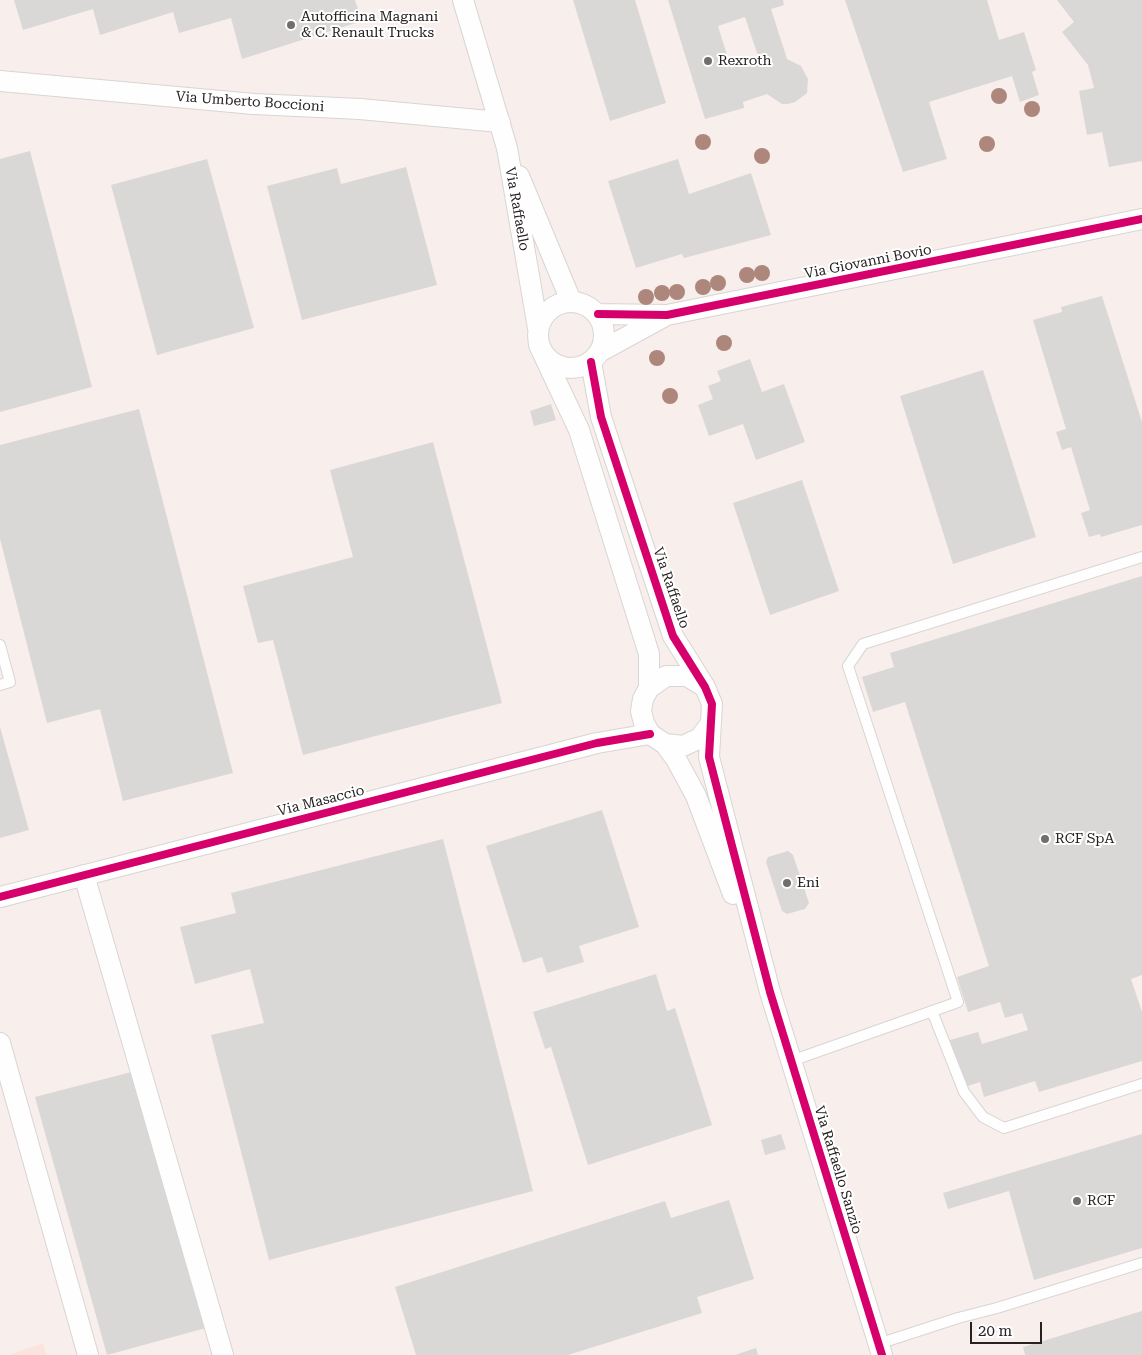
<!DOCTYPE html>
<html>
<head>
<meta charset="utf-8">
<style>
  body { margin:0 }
  #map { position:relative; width:1142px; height:1355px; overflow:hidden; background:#fcfbfb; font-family:"Roboto Serif",serif }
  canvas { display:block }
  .scale { position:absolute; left:970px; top:1322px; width:72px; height:22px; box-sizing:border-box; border:2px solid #272221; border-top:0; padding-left:6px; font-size:15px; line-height:18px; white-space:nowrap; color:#272221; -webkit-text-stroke:4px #fff; paint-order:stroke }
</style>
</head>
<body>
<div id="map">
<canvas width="1142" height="1355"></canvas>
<div class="scale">20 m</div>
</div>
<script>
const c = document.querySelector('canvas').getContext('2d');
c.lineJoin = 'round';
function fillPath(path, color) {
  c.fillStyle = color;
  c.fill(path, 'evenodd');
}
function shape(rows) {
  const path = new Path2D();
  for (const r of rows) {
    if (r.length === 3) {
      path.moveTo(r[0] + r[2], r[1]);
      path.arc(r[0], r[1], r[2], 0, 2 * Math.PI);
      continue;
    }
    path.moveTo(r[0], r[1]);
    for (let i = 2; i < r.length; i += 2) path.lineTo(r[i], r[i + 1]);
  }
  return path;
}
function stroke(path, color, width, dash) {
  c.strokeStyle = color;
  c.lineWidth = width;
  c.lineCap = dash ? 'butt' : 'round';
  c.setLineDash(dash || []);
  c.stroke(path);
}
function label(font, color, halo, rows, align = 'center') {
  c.font = font + ' "Roboto Serif",serif';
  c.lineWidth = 4;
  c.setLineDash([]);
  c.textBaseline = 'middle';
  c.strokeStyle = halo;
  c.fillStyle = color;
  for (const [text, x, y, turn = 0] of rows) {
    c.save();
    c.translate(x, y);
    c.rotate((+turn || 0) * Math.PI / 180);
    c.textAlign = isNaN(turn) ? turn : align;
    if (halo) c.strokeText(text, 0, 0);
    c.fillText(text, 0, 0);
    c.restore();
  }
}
fillPath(shape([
  [0,0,1142,0,1142,1355,47,1355,43,1343,8,1355,0,1355]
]), '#f8eeeb');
fillPath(shape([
  [43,1343,47,1355,8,1355]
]), '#fae4dd');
fillPath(shape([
  [14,0,355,0,362,21,242,59,231,18,179,33,173,12,100,35,93,9,23,30],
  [573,0,635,0,666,103,610,121],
  [668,0,783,0,784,5,771,9,787,59,801,66,808,79,807,93,795,102,788,104,782,104,767,94,743,102,744,108,705,119],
  [745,17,759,59,731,68,718,26],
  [845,0,987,0,999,40,1024,32,1036,70,1032,72,1039,95,1020,102,1012,76,929,102,947,159,903,172],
  [1057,0,1142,0,1142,161,1109,167,1102,132,1087,135,1079,91,1094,88,1088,65,1062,32,1074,22],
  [30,151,92,387,0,412,0,159],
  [207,159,254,328,157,355,111,185],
  [678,159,689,194,751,173,771,235,684,258,682,254,636,268,608,181],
  [406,167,437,285,302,320,267,186,337,168,341,184],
  [1102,296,1142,422,1142,525,1101,537,1100,534,1089,537,1081,513,1090,510,1071,447,1062,450,1056,432,1066,429,1033,320,1062,312,1061,307],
  [750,359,762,392,784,384,805,442,756,460,743,424,709,436,698,405,713,399,708,386,721,381,717,371],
  [983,370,1036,537,953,564,900,396],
  [551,404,556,420,534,426,530,411],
  [139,409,233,773,123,801,100,709,47,723,0,539,0,445],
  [433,442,502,703,303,755,273,640,258,643,243,586,353,557,330,470],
  [802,480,839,591,770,615,733,503],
  [1142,576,1142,975,1131,979,1142,1012,1142,1061,1039,1092,1035,1081,984,1097,980,1082,965,1087,950,1040,978,1032,982,1044,1028,1030,1022,1013,1005,1018,1000,1002,968,1012,957,977,989,966,905,702,873,712,862,677,894,667,890,653],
  [0,727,29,830,0,838],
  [602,810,639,927,579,946,584,962,547,973,542,957,523,963,486,846],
  [443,839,533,1191,269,1260,211,1035,264,1023,250,969,195,984,180,927,236,913,231,893],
  [788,851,793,855,809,903,805,909,787,914,782,911,766,862,768,857],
  [656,974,667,1011,675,1008,712,1125,588,1165,551,1047,545,1049,533,1012],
  [135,1071,206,1328,107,1355,35,1097],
  [781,1134,786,1149,765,1155,761,1140],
  [1142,1134,1142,1248,1034,1280,1009,1191,948,1209,943,1193],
  [729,1200,754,1279,697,1297,702,1313,568,1355,416,1355,395,1287,665,1201,671,1218],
  [1142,1311,1142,1355,1025,1355,1023,1347],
  [756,1348,758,1355,735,1355]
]), '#dad8d7');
const service = shape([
  [0,645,10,682,0,685],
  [932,1011,964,1092,983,1117,1004,1128,1142,1084],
  [791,1061,958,1002,848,666,863,644,1142,557],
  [878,1344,958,1318,997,1308,1142,1263]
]);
const minor = shape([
  [463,0,507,148,538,328],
  [0,81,254,104,360,109,500,122],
  [519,176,571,301],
  [571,335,33],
  [598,314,667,315,1142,219],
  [539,345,579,430,649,654,649,688],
  [601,351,665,316],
  [591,362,601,417,673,636,705,687,712,704,709,757,718,792,770,992,882,1355],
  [705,687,687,676,666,676,649,688,643,699,641,711,644,723,650,734,665,744,683,746,700,738,711,723],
  [665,744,676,759,696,796,733,894],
  [84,875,223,1355],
  [0,897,597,743,650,734],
  [0,1043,88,1355]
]);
stroke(service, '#d8d5d4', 12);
stroke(minor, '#d8d5d4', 22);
stroke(service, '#fffefe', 10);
stroke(minor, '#fffefe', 20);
stroke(shape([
  [598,314,667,315,1142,219],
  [591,362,601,417,673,636,705,687,712,704,709,757,718,792,770,992,882,1355],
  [0,897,597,743,650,734]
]), '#d6006c', 8);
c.fillStyle = '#ad877b';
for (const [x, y] of [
  [999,96],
  [1032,109],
  [703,142],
  [987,144],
  [762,156],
  [762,273],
  [747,275],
  [718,283],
  [703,287],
  [677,292],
  [662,293],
  [646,297],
  [724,343],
  [657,358],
  [670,396]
]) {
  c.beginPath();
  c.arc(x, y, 8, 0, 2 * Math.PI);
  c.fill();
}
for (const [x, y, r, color] of [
  [291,25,5,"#726e6d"],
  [708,61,5,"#726e6d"],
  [1045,839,5,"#726e6d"],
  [787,883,5,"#726e6d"],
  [1077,1201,5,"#726e6d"]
]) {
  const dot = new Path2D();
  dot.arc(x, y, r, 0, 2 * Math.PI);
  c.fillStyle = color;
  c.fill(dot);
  stroke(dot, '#fff', 2);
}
label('14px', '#272221', '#fff', [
  ["Autofficina Magnani",301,17],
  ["& C. Renault Trucks",301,33],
  ["Rexroth",718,61],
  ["RCF SpA",1055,839],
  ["Eni",797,883],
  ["RCF",1087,1201]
], 'left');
label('14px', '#272221', '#fff', [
  ["Via Umberto Boccioni",250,102,4],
  ["Via Raffaello",517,209,80],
  ["Via Giovanni Bovio",868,262,-11],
  ["Via Raffaello",671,588,71],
  ["Via Masaccio",321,801,-14],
  ["Via Raffaello Sanzio",838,1170,73]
]);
</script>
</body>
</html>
